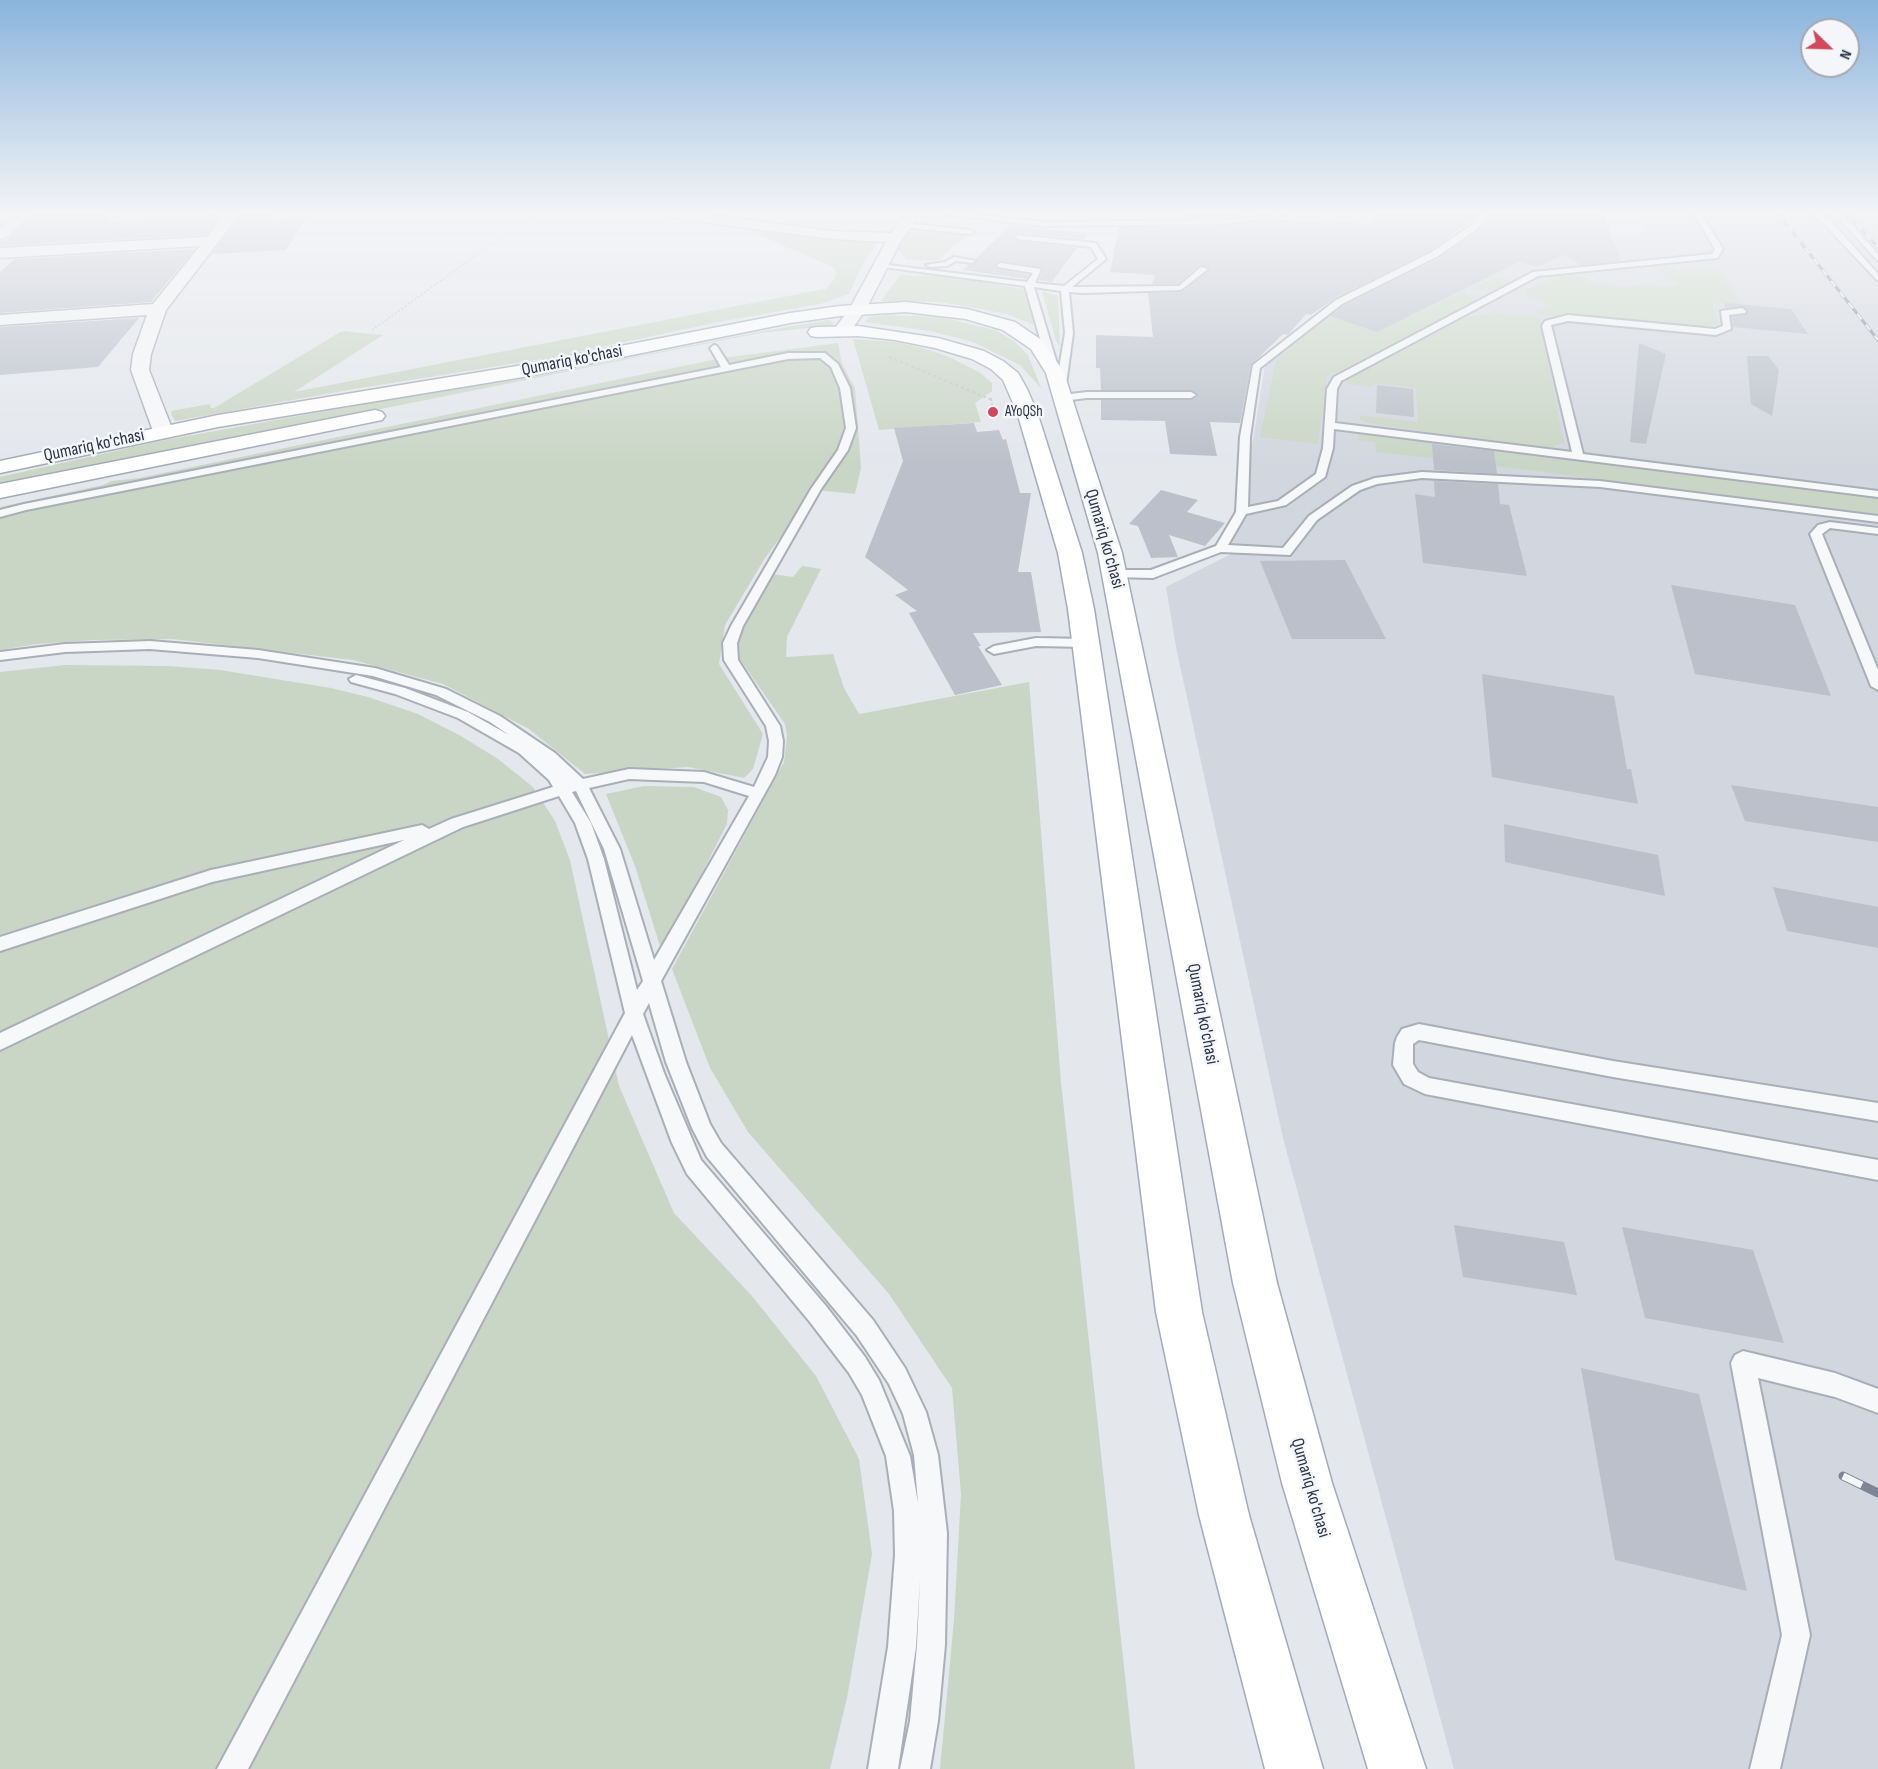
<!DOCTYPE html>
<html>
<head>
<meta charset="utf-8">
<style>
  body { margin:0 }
  #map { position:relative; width:1878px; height:1769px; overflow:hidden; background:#e4e7ec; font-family:"Sofia Sans Condensed",sans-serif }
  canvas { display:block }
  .north { position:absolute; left:1800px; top:18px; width:60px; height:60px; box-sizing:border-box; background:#f4f6f9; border:2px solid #a4a8b1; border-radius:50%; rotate:113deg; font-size:16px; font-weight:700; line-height:24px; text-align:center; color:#2b3445 }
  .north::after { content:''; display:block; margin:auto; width:21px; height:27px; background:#d1495b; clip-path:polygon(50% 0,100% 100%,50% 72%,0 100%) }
</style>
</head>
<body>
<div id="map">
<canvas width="1878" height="1769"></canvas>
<div class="north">N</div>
</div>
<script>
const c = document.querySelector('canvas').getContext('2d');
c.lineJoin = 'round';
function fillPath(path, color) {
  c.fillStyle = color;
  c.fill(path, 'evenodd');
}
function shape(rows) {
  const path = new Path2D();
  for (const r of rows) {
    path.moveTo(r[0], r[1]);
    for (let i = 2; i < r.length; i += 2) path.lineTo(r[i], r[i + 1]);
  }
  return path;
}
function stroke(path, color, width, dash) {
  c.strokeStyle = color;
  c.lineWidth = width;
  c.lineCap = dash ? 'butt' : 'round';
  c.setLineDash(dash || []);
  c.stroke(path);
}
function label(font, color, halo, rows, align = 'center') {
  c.font = font + ' "Sofia Sans Condensed",sans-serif';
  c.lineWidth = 5;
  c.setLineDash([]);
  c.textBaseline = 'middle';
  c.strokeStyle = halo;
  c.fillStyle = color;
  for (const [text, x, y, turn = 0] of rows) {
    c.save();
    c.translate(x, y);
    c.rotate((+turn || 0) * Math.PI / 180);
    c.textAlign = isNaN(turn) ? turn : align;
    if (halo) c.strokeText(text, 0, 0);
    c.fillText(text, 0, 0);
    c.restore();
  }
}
fillPath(shape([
  [1647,214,1878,214,1878,1769,1454,1769,1283,1138,1176,647,1166,587,1229,555,1254,434,1265,365,1329,315,1350,303,1539,246,1641,234]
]), '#d2d6de');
fillPath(shape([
  [740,227,878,242,862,265,849,294,820,304,719,322,549,358,354,389,175,421,172,416,171,411,210,404,211,408,214,408,342,331,383,335,294,392,814,291,826,289,835,278,836,271,833,267],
  [935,231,968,235,936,261,907,260,896,247,906,232],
  [1668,265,1678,270,1710,267,1722,272,1742,306,1711,302,1718,324,1697,328,1543,315,1534,312,1550,304,1531,298,1526,293,1526,289,1562,274,1584,277,1596,284,1607,283,1617,287,1651,284,1658,287,1681,285,1650,267],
  [900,275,943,276,1024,289,1034,325,1006,314,976,308,938,302,881,301],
  [1499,276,1508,279,1512,284,1497,292,1470,289],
  [1042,291,1058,296,1060,346,1056,341],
  [1463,292,1476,300,1473,304,1327,377,1318,444,1260,437,1276,360,1329,315,1377,332],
  [1494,313,1524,318,1530,314,1539,316,1564,443,1551,447,1541,447,1442,436,1429,432,1367,423,1360,419,1359,415,1418,422,1416,388,1374,383,1372,387,1349,384,1346,382,1349,379,1467,317],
  [885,315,941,317,995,330,1014,341,1028,355,1041,388,1020,365,973,342,930,331,865,322,869,317],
  [828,320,835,323,829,326,760,333,653,354,536,378,0,485,0,477,155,442,363,404,534,377,758,332],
  [853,339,896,342,923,348,947,356,979,372,992,383,992,391,975,403,981,422,879,430],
  [838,343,842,364,855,388,861,468,855,494,816,490,765,558,725,625,719,664,763,734,753,769,744,778,688,767,585,774,529,729,443,684,353,660,172,639,94,640,37,644,0,650,0,507,103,485,112,481,139,478,722,358],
  [1359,434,1432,443,1433,458,1376,452,1375,442,1358,440],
  [1494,451,1878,498,1878,514,1496,466],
  [802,566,821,569,787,637,786,657,833,654,844,688,859,714,1029,682,1061,1082,1135,1769,940,1769,954,1620,961,1494,952,1388,889,1294,748,1132,710,1068,672,969,784,762,787,736,785,724,737,655,739,632,773,574,793,577],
  [65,665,168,666,220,670,331,688,368,697,418,714,461,736,498,759,533,787,555,821,570,860,619,1086,674,1213,752,1296,816,1376,859,1459,872,1554,847,1698,830,1769,0,1769,0,672],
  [644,786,694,787,721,797,728,810,727,824,679,918,660,946,635,866,606,794]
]), '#c9d6c5');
fillPath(shape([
  [34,214,108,214,108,222,223,214,206,235,0,246,0,241,6,240],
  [242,214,273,214,269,220,306,218,286,250,212,254],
  [1182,214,1240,214,1242,216,1181,218],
  [1373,214,1480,214,1431,250,1335,298,1311,315,1306,314,1288,335,1283,334,1251,365,1240,423,1210,422,1217,456,1170,454,1165,421,1101,420,1101,400,1191,400,1198,396,1191,390,1101,390,1100,368,1096,368,1096,335,1153,337,1148,293,1182,292,1210,269,1209,267,1200,265,1178,284,1152,284,1155,275,1110,272,1119,227,1225,226,1272,219,1331,224,1330,222,1373,224],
  [1492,214,1603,214,1621,261,1581,265,1563,255,1538,267,1519,262,1377,332,1330,316,1343,306,1439,258,1477,232],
  [1012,224,1035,228,1088,233,1083,239,1014,233,1018,241,1077,248,1052,282,1039,280,1043,270,1041,267,1001,261,995,264,998,269,1029,275,1027,279,963,270,968,265,977,263,978,260,975,259],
  [195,249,151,302,0,313,0,272,15,259],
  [1725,303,1791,309,1808,334,1733,327,1732,317,1745,315,1748,310,1742,306,1724,308],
  [139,318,98,367,0,375,0,327],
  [1639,343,1666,354,1646,444,1630,442],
  [1747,356,1768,356,1779,370,1772,416,1751,404],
  [1377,385,1413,389,1414,417,1376,413],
  [974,423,977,432,999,430,1003,440,1006,439,1020,493,1031,493,1018,572,1031,572,1041,632,973,633,981,646,978,646,1002,685,955,695,909,613,917,611,895,595,908,590,865,557,903,461,894,428],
  [1432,444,1494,451,1497,474,1434,470],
  [1434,481,1498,484,1500,504,1509,505,1527,576,1423,563,1415,494,1435,497],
  [1161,490,1198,500,1187,512,1225,523,1205,546,1169,535,1178,557,1151,558,1138,526,1129,524],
  [1345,560,1386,639,1292,639,1260,561],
  [1671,585,1795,605,1831,696,1695,674],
  [1482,674,1614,696,1627,769,1631,769,1638,804,1492,777],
  [1731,785,1878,807,1878,842,1745,821],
  [1504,824,1658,855,1665,896,1505,862],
  [1773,887,1878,907,1878,948,1787,931],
  [1454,1225,1564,1242,1577,1295,1463,1277],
  [1622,1227,1753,1250,1784,1343,1645,1318],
  [1581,1368,1699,1394,1747,1591,1615,1560]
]), '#bbc0ca');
const service = shape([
  [942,214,966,214,1044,222,1225,220,1287,214,1225,224,1044,226,942,214],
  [1483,214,1490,214,1476,230,1438,256,1342,304,1260,368,1250,437,1248,507,1278,501,1316,474,1323,448,1327,389,1334,377,1533,272,1712,254,1715,249,1694,214,1701,214,1723,249,1717,258,1538,276,1341,381,1337,389,1335,423,1572,452,1542,326,1545,321,1568,315,1715,329,1723,326,1721,311,1742,308,1746,311,1745,313,1729,315,1731,329,1716,335,1568,321,1551,325,1583,454,1878,491,1878,497,1334,429,1333,448,1325,477,1286,505,1246,514,1228,545,1283,548,1309,516,1352,486,1375,478,1422,472,1600,481,1878,516,1878,522,1600,487,1422,478,1377,484,1360,490,1317,520,1290,555,1221,552,1153,578,1112,577,1112,571,1116,570,1151,570,1216,546,1236,512,1240,437,1253,365,1336,300,1432,252,1470,226,1483,214],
  [1812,214,1820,214,1830,220,1878,274,1878,281,1824,224,1812,214],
  [1835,214,1842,214,1878,254,1878,261,1835,214],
  [904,223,970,230,974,232,970,234,901,227,904,223],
  [1015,235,1096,243,1106,259,1072,287,1179,286,1201,267,1208,269,1181,290,1083,293,1069,292,1073,333,1065,392,1060,395,1055,392,1065,333,1061,291,1034,287,1058,367,1053,370,1048,367,1025,286,876,266,880,264,1027,282,1033,273,998,267,997,265,1001,263,1041,269,1035,283,1064,286,1098,259,1091,247,1018,239,1015,235],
  [954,257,976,261,972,263,956,261,947,266,930,267,926,265,945,262,954,257],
  [714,345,717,346,729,365,788,353,825,353,838,364,850,388,856,428,848,450,821,489,743,626,737,643,738,660,780,726,783,741,782,757,775,775,661,981,686,1062,710,1124,721,1143,873,1320,905,1368,926,1412,938,1455,947,1533,945,1645,938,1721,930,1769,900,1769,910,1721,917,1645,920,1579,916,1647,898,1769,868,1769,888,1647,895,1555,894,1511,886,1456,862,1395,849,1373,810,1322,687,1174,672,1143,632,1035,248,1769,217,1769,625,1013,588,859,575,823,559,796,463,827,0,1050,0,1033,404,840,212,882,0,951,0,937,211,870,422,825,429,829,451,819,553,787,549,780,519,753,458,718,395,694,351,682,349,679,356,675,405,688,468,712,509,735,490,722,436,695,373,676,258,658,150,649,65,652,0,660,0,652,65,644,150,641,258,650,375,668,446,689,500,716,555,753,583,779,629,769,704,772,754,787,768,757,769,741,766,726,724,660,723,643,731,626,811,489,838,450,846,428,840,388,831,367,820,358,788,359,26,510,0,517,0,510,24,504,721,367,710,348,714,345],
  [629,779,704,782,749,796,654,960,620,849,589,788,629,779],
  [576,791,604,849,643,981,637,990,604,859,591,823,572,792,576,791],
  [649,1003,666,1062,692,1128,707,1157,857,1336,889,1384,903,1414,914,1455,918,1503,910,1456,879,1380,865,1357,826,1306,701,1160,664,1073,643,1014,649,1003],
  [1087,392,1191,392,1196,395,1191,398,1087,398,1062,401,1057,398,1062,395,1087,392],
  [1830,522,1878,528,1878,534,1830,528,1822,534,1878,670,1878,690,1871,686,1810,534,1818,525,1830,522],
  [1036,638,1086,639,1093,643,1086,647,1036,646,994,654,987,650,994,646,1036,638],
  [1419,1024,1613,1061,1878,1103,1878,1121,1613,1077,1419,1040,1413,1044,1413,1064,1418,1072,1429,1078,1878,1160,1878,1180,1425,1094,1404,1084,1393,1065,1395,1043,1397,1037,1402,1029,1419,1024],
  [1743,1351,1835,1373,1878,1389,1878,1413,1835,1397,1758,1378,1810,1635,1780,1769,1750,1769,1782,1635,1731,1363,1735,1355,1743,1351]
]);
const minor = shape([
  [16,214,32,214,5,238,0,239,0,228,16,214],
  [226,214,240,214,166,310,151,354,149,370,173,431,170,435,163,437,156,435,153,431,131,370,133,354,147,315,0,325,0,315,153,304,200,246,0,258,0,248,207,237,226,214],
  [664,214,704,214,832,231,891,233,906,214,920,214,902,239,866,309,848,335,842,336,836,335,833,331,850,308,886,242,832,239,671,218,664,214]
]);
const primary = shape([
  [906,302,967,309,1015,322,1043,341,1064,373,1122,553,1277,1283,1332,1483,1426,1769,1368,1769,1282,1483,1233,1283,1098,553,1046,373,1031,349,1003,330,966,319,906,312,840,316,790,323,523,377,218,427,0,473,0,461,218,415,523,365,790,313,840,306,906,302],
  [858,326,938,338,984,351,1003,361,1018,373,1027,389,1037,412,1082,553,1094,609,1202,1312,1249,1515,1323,1769,1265,1769,1199,1515,1156,1312,1068,609,1058,553,1017,412,1003,380,991,369,972,359,935,348,895,340,858,336,817,337,811,336,808,332,811,328,817,327,858,326],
  [375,410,382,412,385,416,382,420,0,498,0,484,375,410]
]);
stroke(service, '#a9aeb7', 4);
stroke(minor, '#a9aeb7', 3);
stroke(primary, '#a3abb8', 3);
stroke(shape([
  [372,330,534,214]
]), '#c2c5cb', 1.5, [2, 2]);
stroke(shape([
  [889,357,992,400],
  [991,398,993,412]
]), '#c2c5cb', 2, [3, 3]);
fillPath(service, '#f7f8fa');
fillPath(minor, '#f7f8fa');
fillPath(primary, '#fff');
const railFar1 = shape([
  [1847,214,1878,247],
  [1779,215,1878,340]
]);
const rail = shape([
  [1843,1476,1878,1493]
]);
stroke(railFar1, '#7d8696', 3);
stroke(rail, '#7d8696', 9);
stroke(railFar1, '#f4f6f9', 2, [7]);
stroke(rail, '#f4f6f9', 7, [21]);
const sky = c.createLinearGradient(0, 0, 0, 462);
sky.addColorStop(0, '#8bb4dd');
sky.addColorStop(0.46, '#f3f4f6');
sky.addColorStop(1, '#f3f4f600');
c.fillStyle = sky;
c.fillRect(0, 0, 1878, 462);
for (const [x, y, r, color] of [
  [993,412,6,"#d1495b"]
]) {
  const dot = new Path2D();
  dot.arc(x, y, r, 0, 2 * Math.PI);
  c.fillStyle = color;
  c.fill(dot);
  stroke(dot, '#f4f6f9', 2);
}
label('15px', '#2b3445', '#f4f6f9', [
  ["AYoQSh",1005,412]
], 'left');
label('18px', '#2b3445', '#f4f6f9', [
  ["Qumariq ko'chasi",572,361,-11],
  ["Qumariq ko'chasi",94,446,-12],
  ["Qumariq ko'chasi",1104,539,74],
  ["Qumariq ko'chasi",1202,1014,79],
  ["Qumariq ko'chasi",1310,1488,74]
]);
</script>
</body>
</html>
